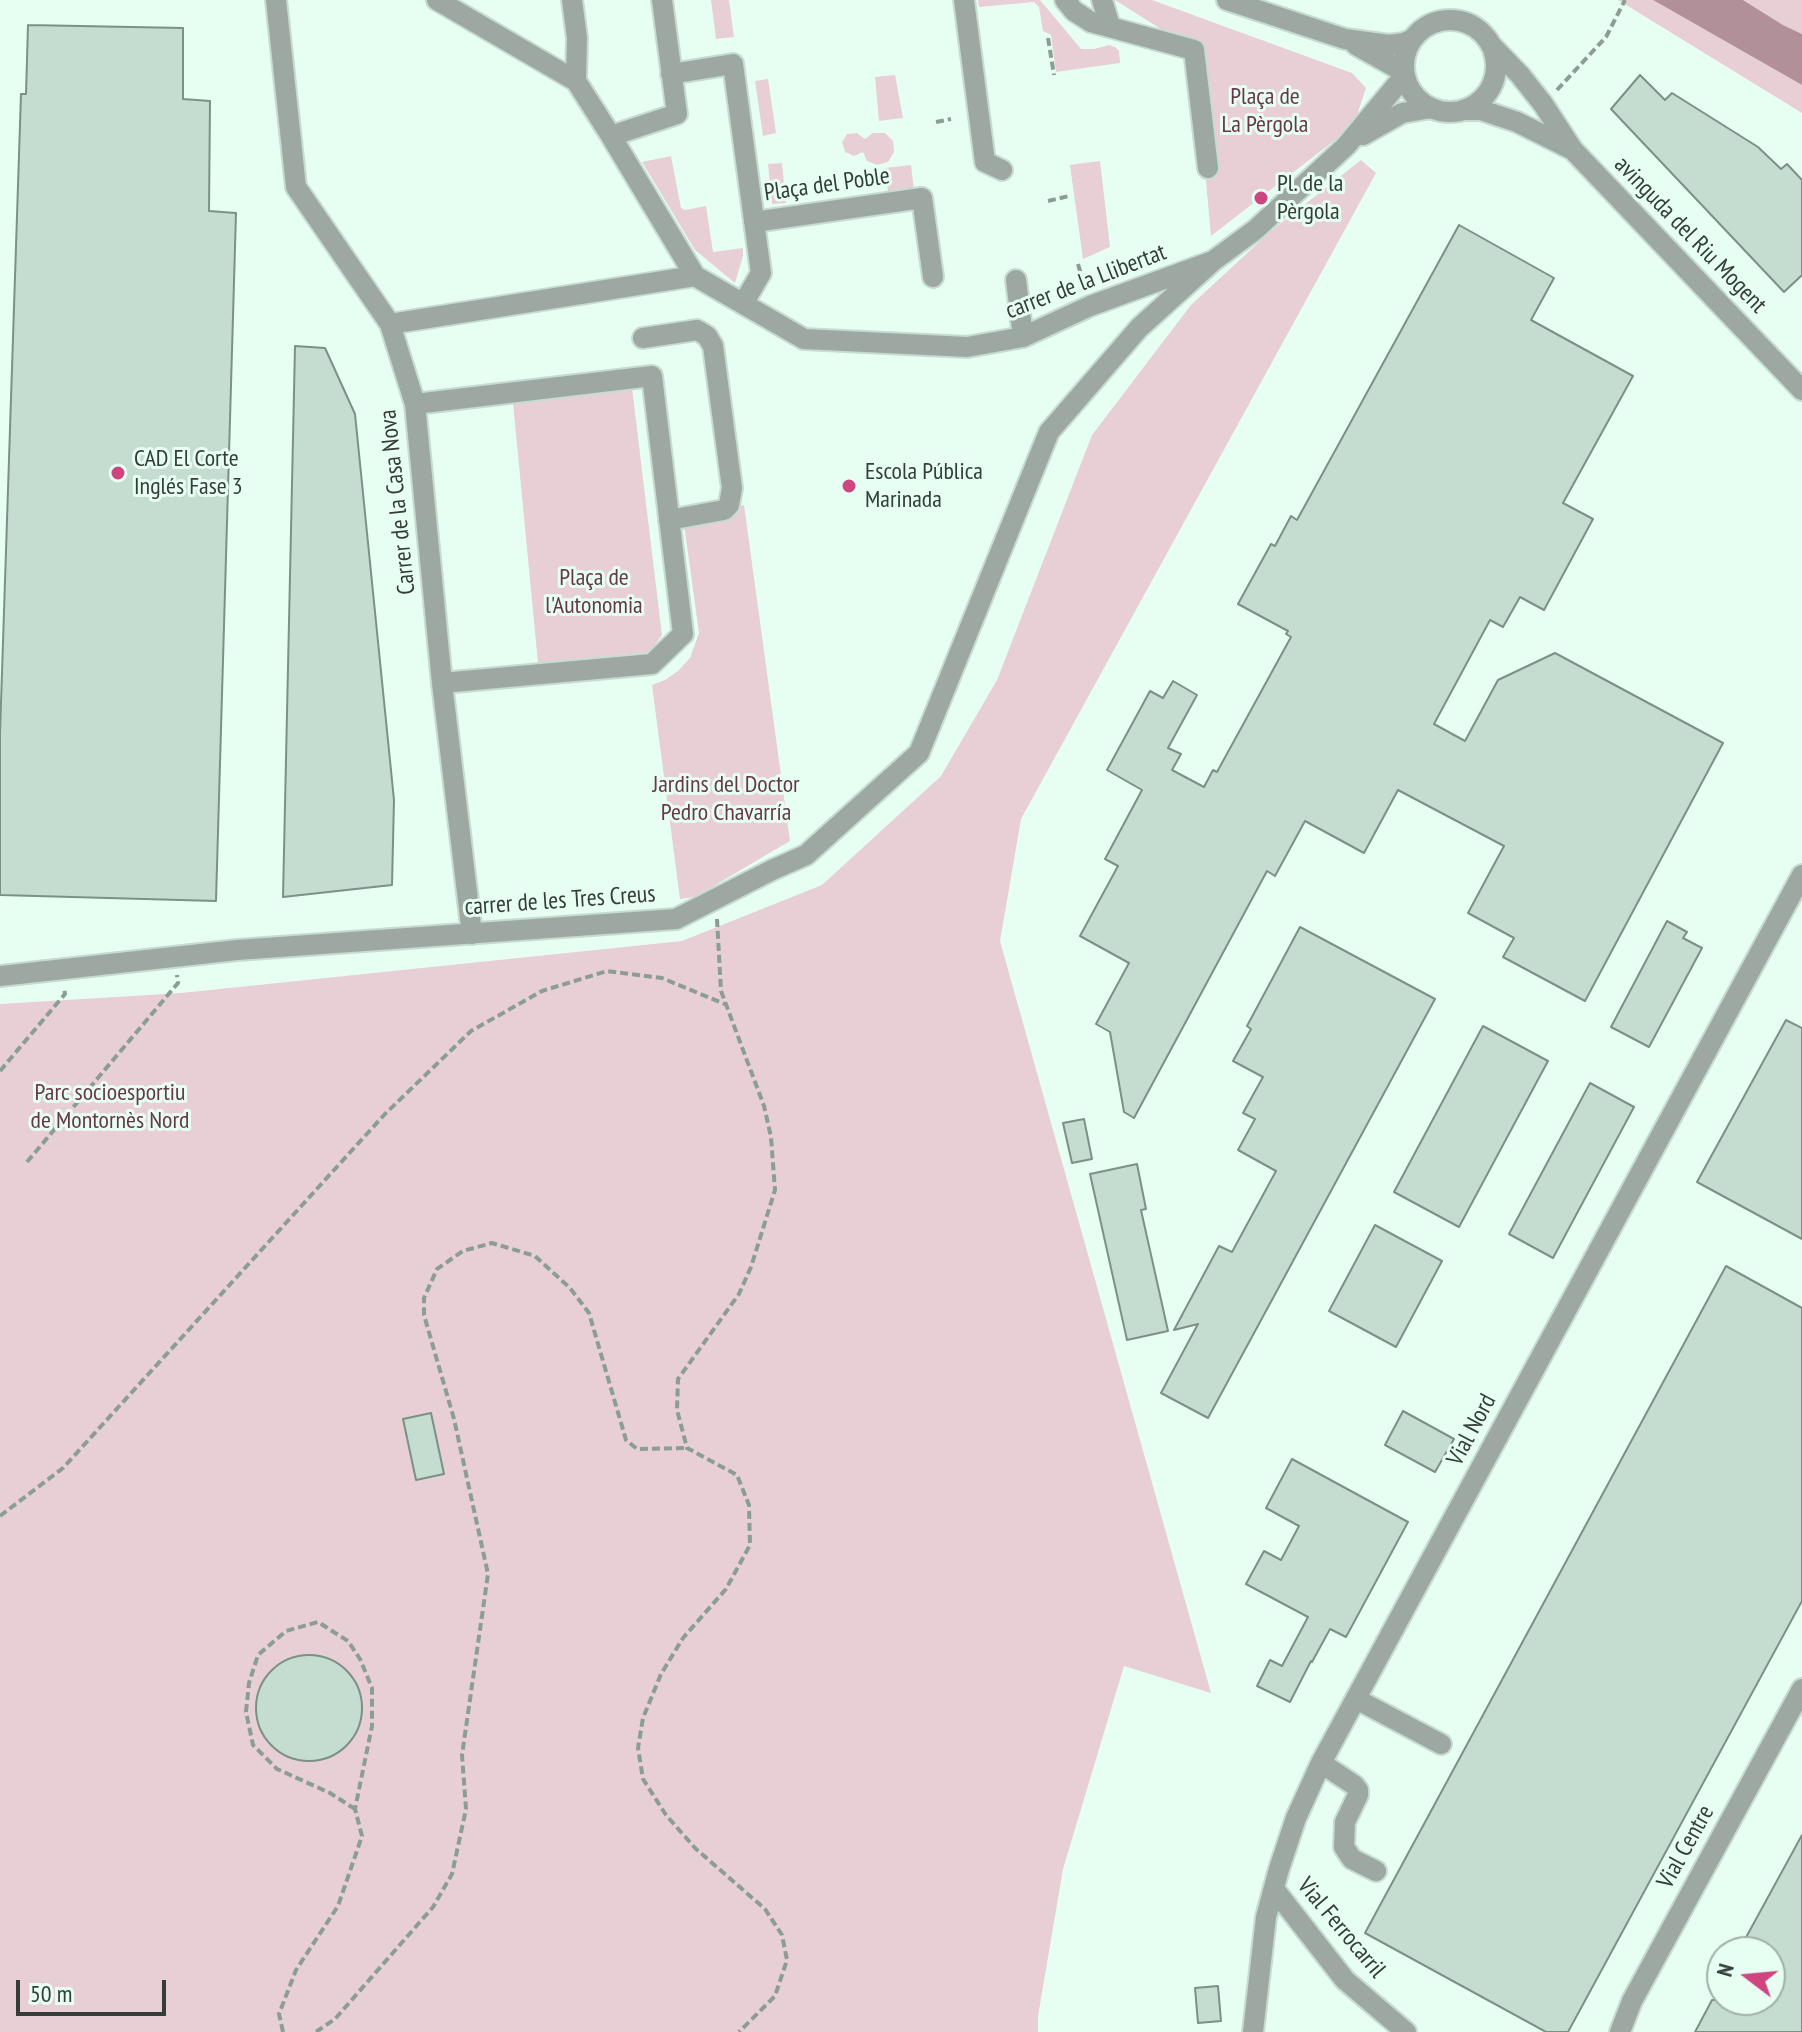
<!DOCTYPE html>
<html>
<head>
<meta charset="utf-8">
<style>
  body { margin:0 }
  #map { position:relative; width:1802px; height:2032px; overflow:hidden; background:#e7fff2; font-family:"PT Sans Narrow",sans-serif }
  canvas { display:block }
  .north { position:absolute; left:1706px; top:1936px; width:80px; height:80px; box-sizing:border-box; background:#e7fff2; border:2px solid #9fb1a8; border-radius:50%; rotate:286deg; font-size:22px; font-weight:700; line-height:32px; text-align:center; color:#343d38 }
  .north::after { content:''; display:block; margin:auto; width:28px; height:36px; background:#ce4580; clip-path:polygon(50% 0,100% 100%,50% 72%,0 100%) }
  .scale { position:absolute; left:16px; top:1980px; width:150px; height:36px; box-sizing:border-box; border:4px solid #343d38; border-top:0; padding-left:10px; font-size:24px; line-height:28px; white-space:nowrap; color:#343d38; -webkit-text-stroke:6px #e7fff2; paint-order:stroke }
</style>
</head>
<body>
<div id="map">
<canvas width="1802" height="2032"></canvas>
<div class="north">N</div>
<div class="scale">50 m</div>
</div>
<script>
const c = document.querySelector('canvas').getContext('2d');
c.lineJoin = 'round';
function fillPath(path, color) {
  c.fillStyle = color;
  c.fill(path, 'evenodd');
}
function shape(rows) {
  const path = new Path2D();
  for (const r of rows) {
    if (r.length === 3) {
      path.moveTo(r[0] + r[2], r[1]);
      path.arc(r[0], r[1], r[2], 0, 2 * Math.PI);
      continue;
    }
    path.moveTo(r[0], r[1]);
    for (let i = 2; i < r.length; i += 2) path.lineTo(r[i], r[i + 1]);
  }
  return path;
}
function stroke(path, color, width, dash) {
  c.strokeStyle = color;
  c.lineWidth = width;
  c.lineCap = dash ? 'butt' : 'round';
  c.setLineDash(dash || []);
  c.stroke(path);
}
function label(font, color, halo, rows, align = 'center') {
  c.font = font + ' "PT Sans Narrow",sans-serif';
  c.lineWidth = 6;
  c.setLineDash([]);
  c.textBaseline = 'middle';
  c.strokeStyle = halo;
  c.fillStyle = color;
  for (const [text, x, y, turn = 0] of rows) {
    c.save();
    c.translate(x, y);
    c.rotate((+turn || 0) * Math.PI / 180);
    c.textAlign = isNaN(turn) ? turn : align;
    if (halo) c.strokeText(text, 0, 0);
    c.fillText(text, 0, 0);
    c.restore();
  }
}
fillPath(shape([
  [711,0,729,0,734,37,716,39],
  [978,0,1040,0,1081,49,1094,49,1109,45,1115,47,1119,51,1120,63,1056,72,1051,35,1043,31,1039,7,1034,2,979,7],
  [1115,0,1152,0,1352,73,1366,88,1355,121,1348,130,1211,236,1194,50],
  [1618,0,1653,0,1802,85,1802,113],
  [1743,0,1802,0,1802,34,1783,25],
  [895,75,903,118,879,121,875,77],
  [768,79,776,133,763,136,755,81],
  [857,133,865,139,873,133,885,133,893,141,894,152,888,162,877,165,867,161,863,152,854,156,845,152,842,142,847,134],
  [671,156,681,208,685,210,706,206,713,252,743,248,743,256,735,283,695,250,642,162],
  [1361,160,1376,173,1021,819,1000,941,1211,1693,1124,1666,1063,1869,1038,2016,1038,2032,0,2032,0,1004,181,993,682,941,822,885,941,776,997,680,1092,435,1191,305,1271,231],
  [1100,161,1110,247,1083,259,1070,165],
  [782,163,786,203,772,204,768,164],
  [911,165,914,190,888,193,885,168],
  [632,388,662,635,650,652,538,663,513,403],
  [744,505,790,841,695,897,680,899,652,685,665,680,678,671,690,658,699,633,683,517]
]), '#e8cfd6');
fillPath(shape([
  [1653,0,1743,0,1783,25,1802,34,1802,85]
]), '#b1909a');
const building = shape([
  [28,25,183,28,183,99,210,101,209,211,236,213,216,901,0,895,0,733,21,94,26,94,28,25],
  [1640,75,1665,100,1672,93,1758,147,1781,169,1787,164,1802,180,1802,275,1784,292,1611,109,1640,75],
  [1459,225,1554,278,1531,320,1633,376,1563,503,1593,519,1544,610,1520,597,1503,627,1490,620,1434,724,1465,741,1498,680,1555,653,1723,743,1585,1001,1503,957,1514,938,1468,913,1504,846,1398,790,1364,853,1305,821,1275,876,1267,871,1134,1118,1124,1112,1110,1032,1096,1024,1129,963,1080,936,1118,866,1105,859,1142,790,1107,770,1150,691,1163,698,1173,681,1197,695,1168,748,1181,754,1172,770,1204,787,1213,770,1217,772,1291,637,1286,634,1288,631,1238,604,1271,544,1275,546,1291,516,1297,520,1459,225],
  [295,346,325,348,355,414,394,800,392,885,283,897,295,346],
  [1667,921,1687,932,1683,938,1702,948,1649,1047,1611,1027,1667,921],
  [1300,927,1435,999,1208,1418,1161,1393,1198,1324,1174,1330,1219,1246,1232,1252,1276,1171,1238,1150,1255,1119,1243,1113,1263,1077,1233,1061,1251,1029,1247,1026,1300,927],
  [1786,1020,1802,1028,1802,1239,1697,1182,1786,1020],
  [1483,1026,1548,1061,1459,1227,1394,1192,1483,1026],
  [1590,1083,1634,1107,1553,1258,1509,1234,1590,1083],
  [1084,1119,1092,1159,1072,1163,1063,1123,1084,1119],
  [1137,1164,1146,1209,1141,1210,1168,1331,1127,1340,1090,1174,1137,1164],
  [1375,1225,1442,1261,1396,1347,1329,1311,1375,1225],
  [1726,1266,1802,1308,1802,1601,1568,2032,1546,2032,1365,1933,1726,1266],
  [1403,1411,1454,1439,1435,1472,1385,1445,1403,1411],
  [431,1413,444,1474,416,1480,403,1419,431,1413],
  [1292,1459,1408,1522,1346,1637,1330,1629,1312,1662,1311,1661,1290,1702,1257,1686,1270,1660,1282,1666,1308,1617,1246,1584,1264,1551,1281,1560,1299,1526,1266,1508,1292,1459],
  [309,1708,53],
  [1802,1835,1802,2032,1695,2032,1712,2000,1770,2000,1770,1952,1738,1952,1802,1835],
  [1218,1986,1221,2021,1198,2023,1195,1988,1218,1986]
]);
fillPath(building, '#c5dcd0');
stroke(building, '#7b9185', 2);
const minor = shape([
  [276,0,296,187,390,324,415,404,442,683,472,934],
  [437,0,576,81],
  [572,0,577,38,576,81,611,136,695,276,804,339,967,347,1023,337,1090,306,1213,261,1255,230,1346,146,1405,75],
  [964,0,985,162,1002,170],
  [1065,0,1074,11,1091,22,1194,50,1208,168],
  [1102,0,1110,26],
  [1227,0,1345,39,1389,45,1404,43,1413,39],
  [1450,66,46],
  [1356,45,1404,72],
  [1491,45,1520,75,1543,104,1573,150,1802,390],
  [671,74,733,64,761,273,743,304],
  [1465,110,1481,110,1517,122,1573,150],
  [1363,135,1402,113,1431,108],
  [611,136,677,114,662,0],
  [754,222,922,198,933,277],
  [1016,280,1023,337],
  [390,324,695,276],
  [643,338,697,330,707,336,713,346,732,488,729,505,724,510,669,520],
  [415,404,652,376,683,634,652,664,442,683],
  [0,976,237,950,676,919,772,870,806,855,919,753,1049,432,1139,328,1213,261],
  [1356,1699,1441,1744],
  [1321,1763,1354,1785,1358,1790,1358,1795,1345,1822,1344,1847,1352,1859,1376,1871],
  [1274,1889,1345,1980,1406,2032],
  [1253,2032,1266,1917,1279,1869,1296,1818,1321,1763,1802,875],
  [1620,2032,1632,2001,1802,1689]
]);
stroke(minor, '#c7dcd1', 24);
stroke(shape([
  [1048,38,1054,75],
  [1557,90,1606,37,1625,0],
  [936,122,951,119],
  [1048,201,1069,196],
  [1078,264,1085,288],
  [717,919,721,991,764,1106,771,1137,775,1190,751,1267,739,1294,678,1379,677,1410,687,1448,737,1475,749,1505,750,1545,726,1589,683,1638,661,1674,643,1718,638,1748,643,1779,666,1815,695,1848,765,1909,782,1935,787,1960,775,1996,739,2032],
  [0,1071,65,994,64,989],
  [27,1162,178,983,177,975],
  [0,1516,63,1468,385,1114,471,1031,542,991,607,971,662,978,727,1005],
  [283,2032,279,2014,296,1970,338,1906,362,1836,355,1809,372,1726,372,1688,360,1659,348,1641,318,1622,286,1631,258,1655,249,1683,246,1712,253,1745,277,1769,330,1793,355,1809],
  [316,2032,335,2019,433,1907,452,1874,466,1809,462,1755,488,1574,454,1419,424,1315,424,1298,437,1269,463,1251,492,1243,535,1256,570,1288,589,1313,626,1440,637,1449,687,1448]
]), '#8c9d94', 4, [8, 4]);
stroke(minor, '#9ea8a3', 20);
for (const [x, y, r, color] of [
  [1261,198,8,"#ce4580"],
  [118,473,8,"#ce4580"],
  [849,486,8,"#ce4580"]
]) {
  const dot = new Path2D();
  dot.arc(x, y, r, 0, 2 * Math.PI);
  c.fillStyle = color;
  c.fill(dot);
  stroke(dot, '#e7fff2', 3);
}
label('24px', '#673749', '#e7fff2', [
  ["Plaça de",1265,97],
  ["La Pèrgola",1265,125],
  ["Plaça de",594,578],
  ["l'Autonomia",594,606],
  ["Jardins del Doctor",726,785],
  ["Pedro Chavarría",726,813],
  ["Parc socioesportiu",110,1093],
  ["de Montornès Nord",110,1121]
]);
label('24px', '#343d38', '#e7fff2', [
  ["Pl. de la",1277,184],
  ["Pèrgola",1277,212],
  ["CAD El Corte",134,459],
  ["Inglés Fase 3",134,487],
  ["Escola Pública",865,472],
  ["Marinada",865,500]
], 'left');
label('24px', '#343d38', '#e7fff2', [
  ["Plaça del Poble",827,185,-8],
  ["avinguda del Riu Mogent",1690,235,46],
  ["carrer de la Llibertat",1086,282,-21],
  ["Carrer de la Casa Nova",398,502,-96],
  ["carrer de les Tres Creus",560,901,-4],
  ["Vial Nord",1472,1430,-62],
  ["Vial Centre",1686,1847,-61],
  ["Vial Ferrocarril",1341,1928,50]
]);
</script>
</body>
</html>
